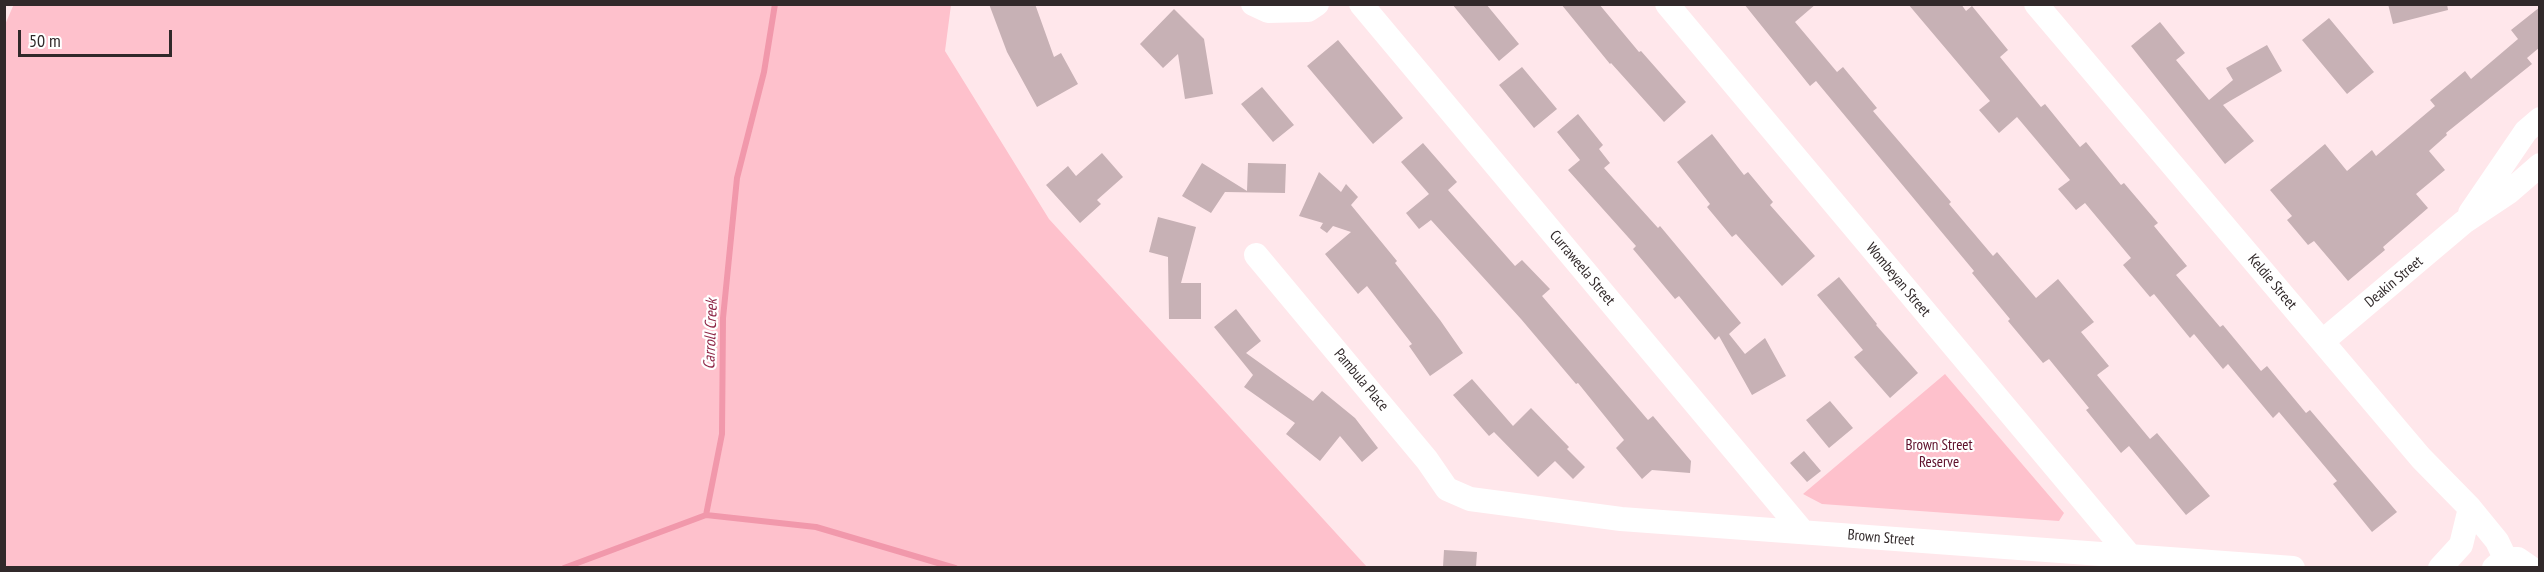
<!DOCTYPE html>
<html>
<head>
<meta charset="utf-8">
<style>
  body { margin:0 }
  #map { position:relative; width:2544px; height:572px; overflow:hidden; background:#ffe7eb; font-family:"PT Sans Narrow",sans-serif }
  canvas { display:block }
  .frame { position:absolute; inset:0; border:6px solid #31292a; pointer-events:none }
  .scale { position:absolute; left:18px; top:30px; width:154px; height:27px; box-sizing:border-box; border:3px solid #31292a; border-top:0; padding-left:8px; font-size:18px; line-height:21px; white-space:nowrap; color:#31292a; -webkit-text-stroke:4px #fff; paint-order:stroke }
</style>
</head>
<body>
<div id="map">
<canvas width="2544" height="572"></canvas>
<div class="frame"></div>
<div class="scale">50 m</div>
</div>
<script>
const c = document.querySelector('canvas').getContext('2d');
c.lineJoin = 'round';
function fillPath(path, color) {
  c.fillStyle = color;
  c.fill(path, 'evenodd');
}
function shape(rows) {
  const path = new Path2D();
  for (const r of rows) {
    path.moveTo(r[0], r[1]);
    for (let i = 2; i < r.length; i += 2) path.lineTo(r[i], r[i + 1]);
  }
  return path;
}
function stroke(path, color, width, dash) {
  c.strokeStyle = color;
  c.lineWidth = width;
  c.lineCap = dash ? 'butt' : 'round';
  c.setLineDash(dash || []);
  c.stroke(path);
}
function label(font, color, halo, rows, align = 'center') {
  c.font = font + ' "PT Sans Narrow",sans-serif';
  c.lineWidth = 4.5;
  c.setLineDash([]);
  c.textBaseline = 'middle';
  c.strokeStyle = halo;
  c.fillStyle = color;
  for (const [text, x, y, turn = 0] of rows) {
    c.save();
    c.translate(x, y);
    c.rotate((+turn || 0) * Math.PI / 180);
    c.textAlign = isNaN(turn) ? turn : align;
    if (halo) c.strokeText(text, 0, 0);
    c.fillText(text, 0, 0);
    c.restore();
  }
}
fillPath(shape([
  [14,4,951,5,945,51,1049,219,1367,567,5,567,4,27],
  [1945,374,2064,513,2059,521,1822,504,1803,494]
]), '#fec1cc');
stroke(shape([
  [706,515,816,527,955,568],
  [564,568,706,515,722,434,723,318,737,178,764,72,775,4]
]), '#f198ab', 6);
fillPath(shape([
  [989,4,1035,4,1054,57,1061,53,1078,84,1037,107,1007,52],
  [1452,4,1486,4,1519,44,1499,61],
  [1561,4,1599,4,1639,52,1641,51,1686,102,1664,122,1611,63,1610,64],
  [1744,4,1816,4,1795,22,1837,72,1843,67,1877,108,1873,111,1951,202,1949,204,1993,256,1997,252,2036,298,2058,279,2094,322,2081,332,2109,366,2097,375,2150,439,2157,433,2210,496,2186,515,2129,446,2121,453,2086,410,2089,408,2049,359,2043,363,2008,321,2010,319,1972,273,1974,271,1816,81,1810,86],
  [1908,4,1961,4,1966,11,1972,6,2008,50,2000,57,2041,107,2045,104,2080,147,2086,142,2121,185,2124,183,2158,223,2154,226,2187,266,2176,275,2220,327,2223,325,2261,371,2267,366,2306,413,2310,410,2397,512,2372,532,2333,484,2337,481,2279,412,2273,418,2228,364,2223,369,2194,334,2190,338,2154,294,2150,297,2123,265,2131,258,2085,203,2076,210,2058,189,2070,180,2017,117,1999,133,1979,110,1990,101],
  [2388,4,2447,4,2448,10,2393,24],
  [2540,7,2540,47,2527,58,2532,64,2446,133,2447,135,2429,151,2445,170,2416,194,2428,208,2383,247,2385,250,2348,281,2314,241,2308,245,2287,220,2292,216,2270,190,2325,144,2347,171,2372,150,2376,156,2435,106,2430,100,2465,71,2471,79,2518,39,2511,30],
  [1174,9,1204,39,1213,94,1185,99,1178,54,1163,68,1140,44],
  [2329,18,2374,72,2347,94,2302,40],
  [2160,22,2185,53,2176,60,2209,100,2233,80,2226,68,2267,45,2282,71,2223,105,2254,141,2225,164,2131,46],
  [1338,40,1403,118,1373,144,1307,66],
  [1522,67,1557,109,1534,128,1499,85],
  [1262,87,1294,125,1273,142,1241,104],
  [1578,114,1603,145,1599,149,1610,163,1604,168,1658,228,1660,226,1741,323,1729,334,1745,354,1765,338,1786,376,1752,395,1719,336,1715,340,1679,296,1675,299,1633,249,1636,246,1568,170,1580,160,1557,132],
  [1712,134,1744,175,1748,172,1773,202,1770,205,1815,256,1782,286,1736,234,1732,237,1707,207,1710,204,1677,162],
  [1423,143,1457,182,1448,190,1515,266,1522,260,1550,289,1542,296,1648,420,1653,416,1691,461,1690,473,1652,470,1642,479,1616,448,1624,440,1578,383,1576,384,1521,319,1431,220,1419,229,1406,213,1429,194,1401,162],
  [1102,153,1123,177,1097,200,1101,204,1080,223,1046,185,1068,166,1076,176],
  [1202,163,1247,191,1248,163,1286,164,1285,193,1225,192,1211,213,1182,196],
  [1319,172,1341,192,1346,184,1358,197,1351,205,1397,261,1395,263,1440,320,1463,353,1430,376,1409,346,1412,344,1367,286,1358,294,1325,254,1351,232,1333,226,1327,233,1320,228,1323,223,1299,216],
  [1158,217,1196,227,1181,283,1201,283,1201,319,1169,319,1168,257,1149,252],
  [1839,277,1877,324,1876,325,1918,373,1890,398,1854,357,1863,350,1817,295],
  [1236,309,1261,341,1246,353,1313,401,1322,391,1355,418,1378,448,1362,462,1340,436,1320,461,1286,434,1295,423,1244,387,1253,375,1214,327],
  [1472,379,1513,426,1531,408,1569,447,1567,449,1585,467,1573,479,1555,461,1538,477,1494,432,1489,436,1453,395],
  [1830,401,1853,428,1829,448,1806,420],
  [1804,451,1821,471,1807,482,1790,463],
  [1444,550,1477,552,1476,567,1443,567]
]), '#c7b1b5');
stroke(shape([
  [1253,4,1268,11,1308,10,1317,4],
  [1361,4,1803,532],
  [1667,4,2130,556],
  [2036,4,2421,458,2470,508,2497,541,2506,560],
  [2470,213,2526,131,2540,119],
  [1256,255,1427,460,1447,489,1470,499,1621,519,2293,568],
  [2323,341,2464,222,2509,192,2540,165],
  [2440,568,2461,545,2470,508],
  [2494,568,2502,561,2510,559,2518,559,2531,568]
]), '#fff', 24);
label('15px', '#31292a', '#fff', [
  ["Curraweela Street",1582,268,50],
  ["Wombeyan Street",1898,280,50],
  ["Keldie Street",2272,282,50],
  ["Deakin Street",2394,282,-40],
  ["Pambula Place",1361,380,50],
  ["Brown Street",1881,538,5]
]);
label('15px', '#5d0e29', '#fff', [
  ["Brown Street",1939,446],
  ["Reserve",1939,463]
]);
label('italic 16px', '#8d2646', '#fff', [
  ["Carroll Creek",711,334,-88]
]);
</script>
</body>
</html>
